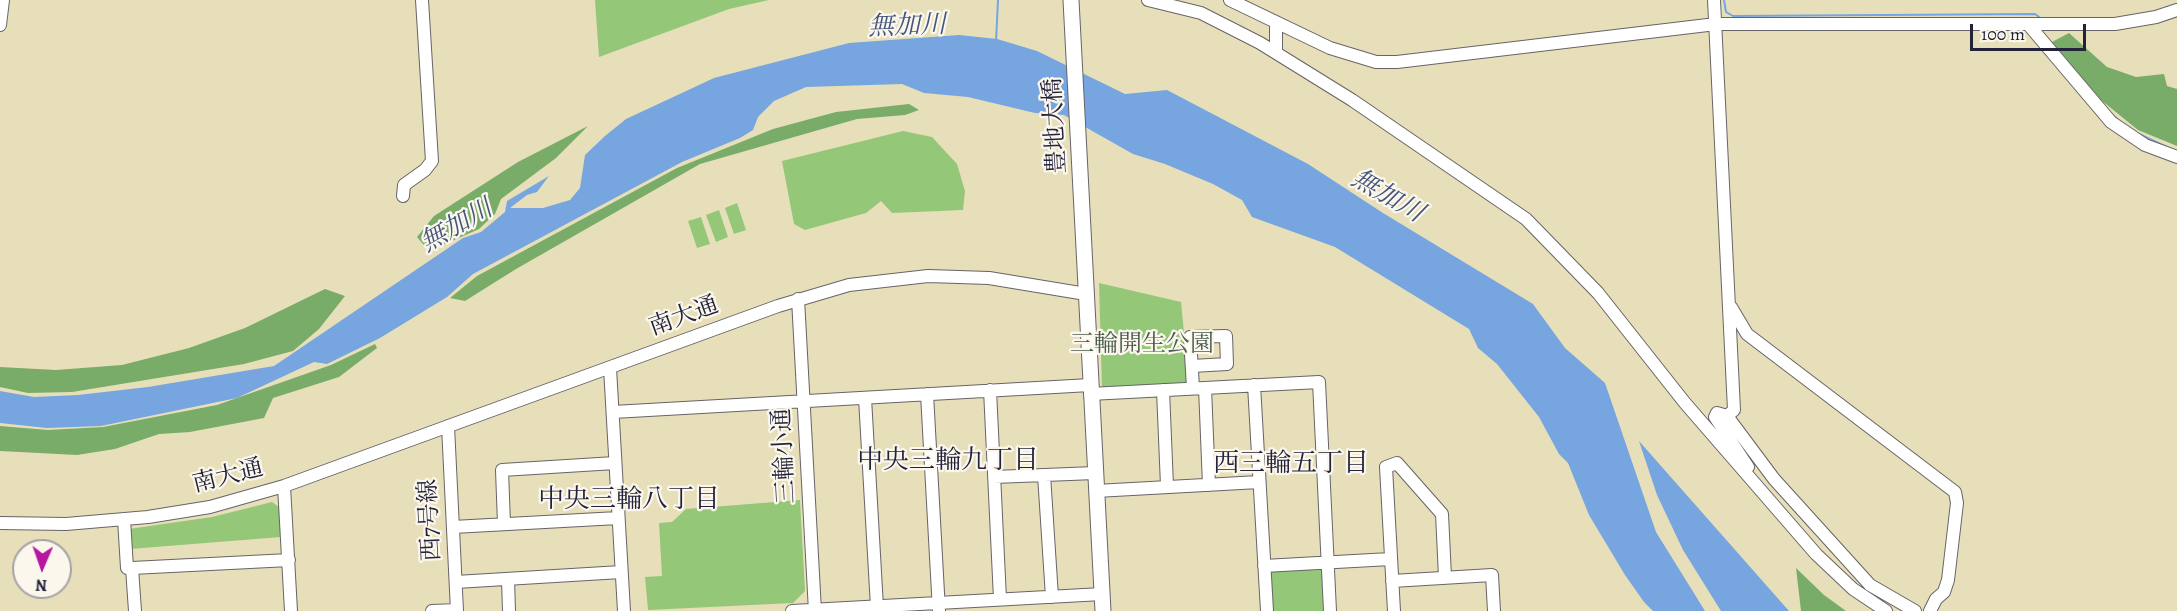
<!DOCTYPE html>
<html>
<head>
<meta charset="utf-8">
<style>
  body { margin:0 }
  #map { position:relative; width:2177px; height:611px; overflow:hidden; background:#e7dfb9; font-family:Alegreya,serif }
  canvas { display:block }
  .north { position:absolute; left:12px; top:539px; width:60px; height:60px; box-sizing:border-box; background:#fbf7ec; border:2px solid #a4a2a5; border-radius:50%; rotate:182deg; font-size:16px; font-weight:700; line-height:24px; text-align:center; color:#22223b }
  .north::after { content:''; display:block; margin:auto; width:21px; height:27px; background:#b5179e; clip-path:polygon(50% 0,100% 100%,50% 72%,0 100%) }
  .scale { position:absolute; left:1970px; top:24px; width:116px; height:27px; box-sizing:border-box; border:3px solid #22223b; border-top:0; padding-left:8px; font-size:18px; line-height:21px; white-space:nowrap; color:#22223b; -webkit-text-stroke:4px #fbf7ec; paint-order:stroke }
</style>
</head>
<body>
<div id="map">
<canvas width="2177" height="611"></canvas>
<div class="north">N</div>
<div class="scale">100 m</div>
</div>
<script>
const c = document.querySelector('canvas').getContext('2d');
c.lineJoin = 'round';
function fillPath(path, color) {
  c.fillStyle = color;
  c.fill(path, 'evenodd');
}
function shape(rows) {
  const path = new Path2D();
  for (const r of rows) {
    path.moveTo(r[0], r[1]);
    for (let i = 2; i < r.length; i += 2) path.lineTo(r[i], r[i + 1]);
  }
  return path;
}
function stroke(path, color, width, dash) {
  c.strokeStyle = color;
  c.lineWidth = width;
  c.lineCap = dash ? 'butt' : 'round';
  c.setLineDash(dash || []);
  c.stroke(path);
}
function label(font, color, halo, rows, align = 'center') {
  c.font = font + ' Alegreya,"Noto Serif JP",serif';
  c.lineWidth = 4.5;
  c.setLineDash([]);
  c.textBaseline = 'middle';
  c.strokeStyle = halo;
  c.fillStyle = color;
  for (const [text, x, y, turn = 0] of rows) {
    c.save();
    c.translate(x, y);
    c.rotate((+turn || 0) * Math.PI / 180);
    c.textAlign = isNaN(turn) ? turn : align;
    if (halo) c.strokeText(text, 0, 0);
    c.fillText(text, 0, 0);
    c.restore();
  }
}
fillPath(shape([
  [595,0,769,0,729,9,599,57],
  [903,131,932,137,957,164,965,191,963,210,892,213,881,201,866,213,805,230,794,224,782,161],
  [737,203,746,230,734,234,725,208],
  [719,210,728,237,716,242,706,215],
  [701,217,710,244,697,248,688,221],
  [1099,283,1181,302,1189,385,1102,390],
  [800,500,805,591,793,603,648,610,645,577,662,576,659,523,672,522,686,509],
  [272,502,279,507,281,537,130,549,129,529,212,517],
  [1324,566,1327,611,1270,611,1268,569]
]), '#95c778');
fillPath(shape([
  [2069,33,2107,67,2136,77,2164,74,2167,86,2177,89,2177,146,2138,130,2101,100,2052,42],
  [909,104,919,110,905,115,857,119,700,164,516,269,465,301,450,298,477,276,677,168,773,129,836,112],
  [588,126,556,158,501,199,495,214,479,229,429,251,417,237,434,216,518,162],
  [325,289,345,296,319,329,293,351,244,364,72,392,28,393,0,387,0,367,56,370,122,365,189,348,245,328],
  [375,344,377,348,339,377,273,398,264,418,190,432,159,434,115,449,77,455,0,451,0,426,48,430,103,427,217,405,331,365],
  [1796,568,1824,595,1846,611,1801,611]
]), '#78ac68');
fillPath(shape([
  [959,35,997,39,1037,51,1125,94,1167,90,1308,164,1383,213,1533,304,1565,348,1605,383,1656,532,1705,611,1653,611,1644,602,1625,575,1589,515,1568,463,1559,454,1539,417,1497,364,1478,348,1469,329,1335,247,1252,217,1242,200,1213,184,1165,164,1133,154,1064,115,1035,113,968,97,924,93,902,84,806,87,774,101,758,117,753,130,740,138,682,162,473,274,447,297,380,338,327,364,314,362,237,398,101,426,47,428,0,423,0,391,34,397,78,395,148,387,274,366,463,238,481,232,505,212,507,201,549,176,537,192,527,195,510,208,543,208,570,200,580,188,585,155,605,136,626,119,714,78,849,43],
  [1639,441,1789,611,1721,611,1683,550,1657,495]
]), '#76a5e0');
stroke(shape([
  [1724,0,1726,12,1733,16,2035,14,2039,17],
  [996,42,998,0],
  [2110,112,2119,121],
  [2139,134,2169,148]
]), '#76a5e0', 2);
const minor = shape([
  [1148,0,1201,13,1260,43,1352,100,1526,219,1598,293,1685,403,1816,554,1853,589,1886,611],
  [1230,0,1330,48,1376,62,1397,62,1716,24,2115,24,2156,17,2177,10],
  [1714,0,1734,410,1727,416,1717,413,1715,417,1748,467],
  [2028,24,2111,122,2145,145,2177,157],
  [0,25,3,0],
  [1276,52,1276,22],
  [403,196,404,185,425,170,432,161,422,0],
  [798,299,815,611],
  [1731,307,1747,334,1955,492,1957,503,1948,580,1944,592,1936,599,1930,611],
  [1192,366,1227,364,1226,336,1190,337,1193,388],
  [610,368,624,611],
  [1254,385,1267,611],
  [1205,388,1209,485],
  [990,390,1000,599],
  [1163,390,1167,486],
  [927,394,939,611],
  [1090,394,1319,382,1330,611],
  [865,398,877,607],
  [613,412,1090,385],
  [1727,416,1774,479,1870,585,1915,611],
  [448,426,457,611],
  [1044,475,1052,597],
  [994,477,1095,473],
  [284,486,291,611],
  [1096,491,1259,482],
  [124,519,127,568,132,568,135,611],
  [0,523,66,524,148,517,210,507,284,486,778,306,849,285,928,276,989,278,1086,294],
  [504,524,502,470,615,463],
  [453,527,618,518],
  [1264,566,1390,559],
  [132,568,289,560],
  [508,579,509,611],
  [1392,581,1492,575,1494,611],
  [456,582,621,572],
  [432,611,457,610],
  [792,611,1102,594],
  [1394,611,1386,467,1397,463,1442,514,1445,577]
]);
const major = shape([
  [1071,0,1103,611]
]);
stroke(minor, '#676467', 14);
stroke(major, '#676467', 17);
stroke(minor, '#fff', 12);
stroke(major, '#fff', 15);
label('24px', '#22223b', '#fbf7ec', [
  ["豊地大橋",1056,126,-93],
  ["南大通",684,317,-20],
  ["三輪小通",785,456,-93],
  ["南大通",228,477,-14],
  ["西7号線",431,520,-93]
]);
label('24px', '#4a5c50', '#fbf7ec', [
  ["三輪開生公園",1142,345]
]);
label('italic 26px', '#44567d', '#fbf7ec', [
  ["無加川",907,27,-2],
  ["無加川",1387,197,30],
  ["無加川",457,227,-30]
]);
label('26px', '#22223b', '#fbf7ec', [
  ["中央三輪九丁目",948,462],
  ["西三輪五丁目",1291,465],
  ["中央三輪八丁目",629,501]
]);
</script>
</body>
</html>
